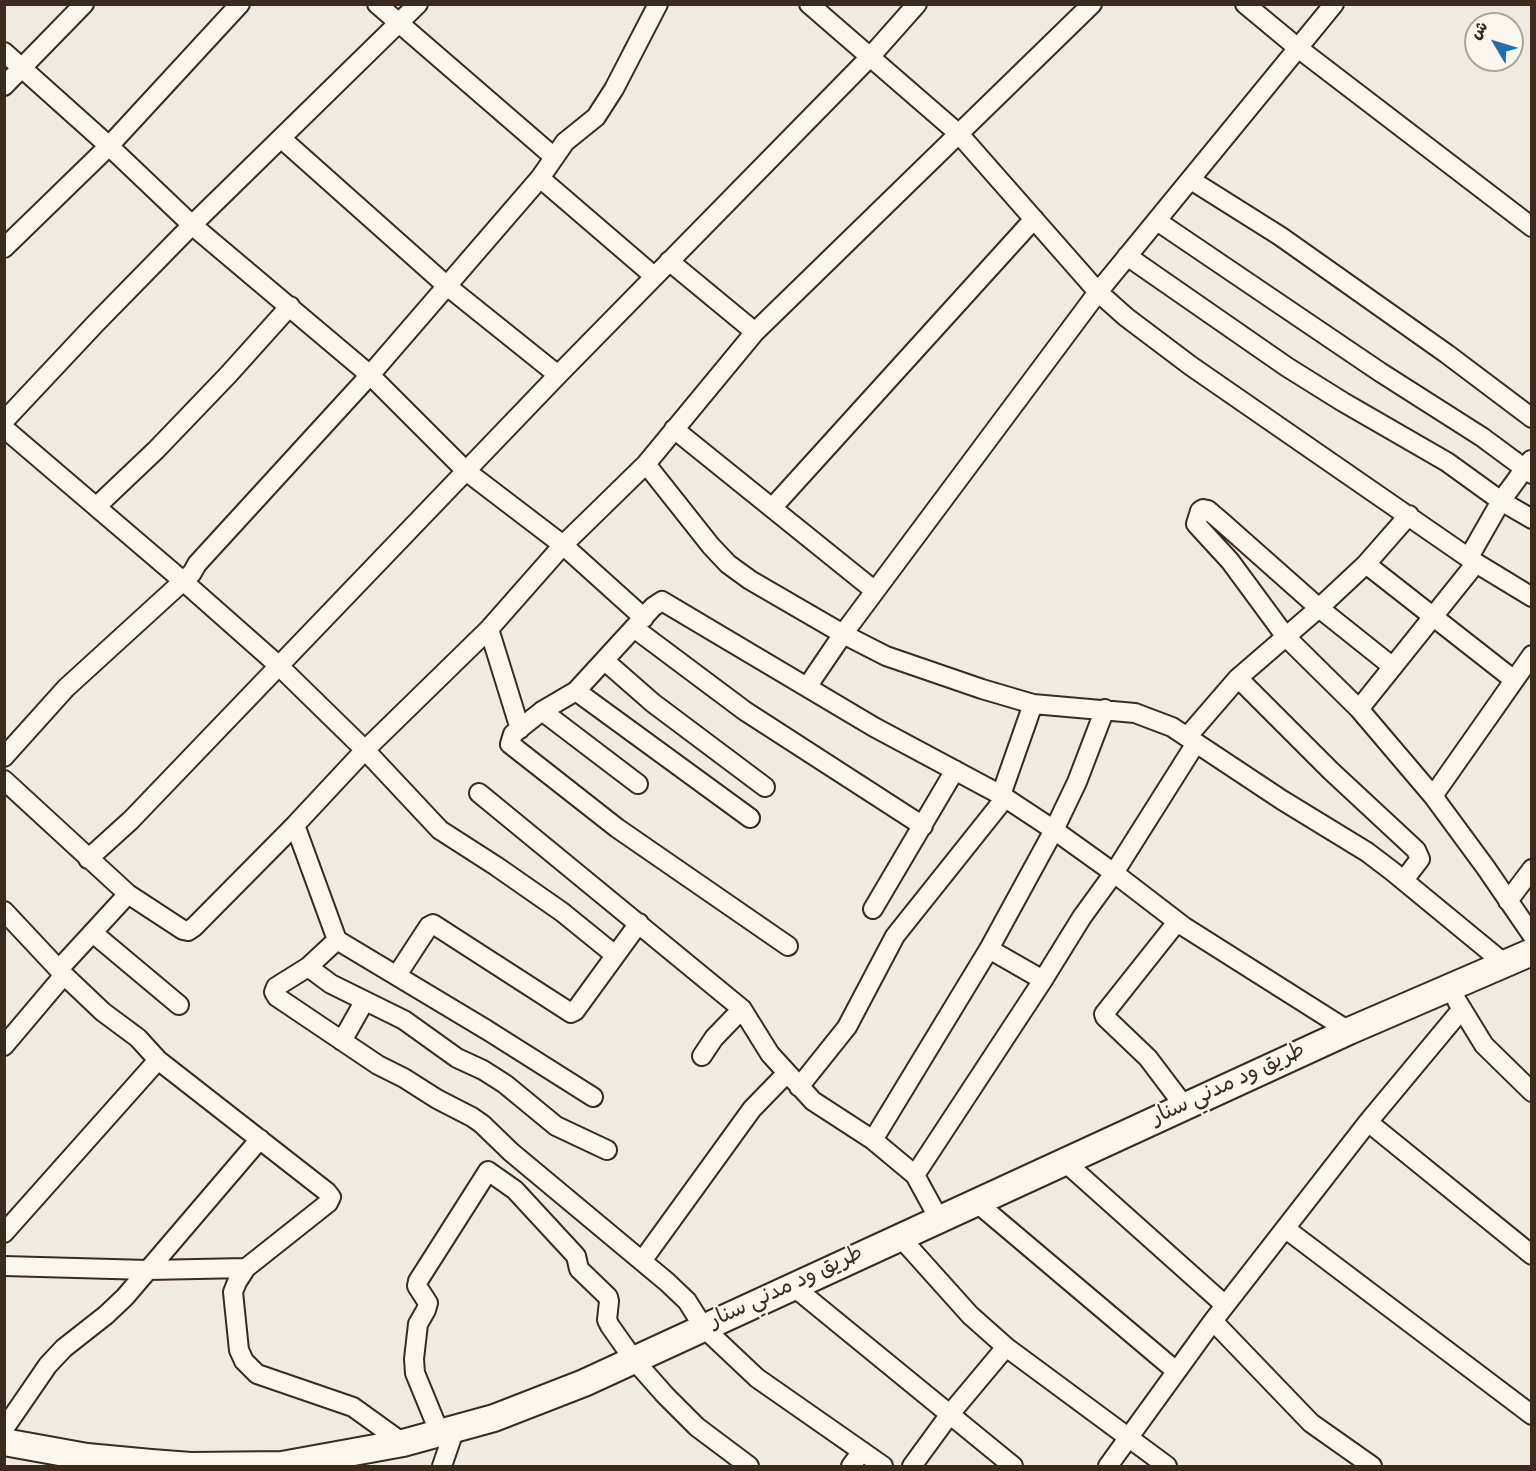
<!DOCTYPE html>
<html>
<head>
<meta charset="utf-8">
<style>
  body { margin:0 }
  #map { position:relative; width:1536px; height:1471px; overflow:hidden; background:#f0ebe0; font-family:"Gochi Hand","Playpen Sans Arabic",sans-serif }
  canvas { display:block }
  .frame { position:absolute; inset:0; border:6px solid #3b2a1e; pointer-events:none }
  .north { position:absolute; left:1464px; top:12px; width:60px; height:60px; box-sizing:border-box; background:#fbf7ec; border:2px solid #aea59a; border-radius:50%; rotate:308deg; font-size:16px; font-weight:700; line-height:24px; text-align:center; color:#3b2a1e }
  .north::after { content:''; display:block; margin:auto; width:21px; height:27px; background:#1f6fb2; clip-path:polygon(50% 0,100% 100%,50% 72%,0 100%) }
</style>
</head>
<body>
<div id="map">
<canvas width="1536" height="1471"></canvas>
<div class="frame"></div>
<div class="north">ش</div>
</div>
<script>
const c = document.querySelector('canvas').getContext('2d');
c.lineJoin = 'round';
function shape(rows) {
  const path = new Path2D();
  for (const r of rows) {
    path.moveTo(r[0], r[1]);
    for (let i = 2; i < r.length; i += 2) path.lineTo(r[i], r[i + 1]);
  }
  return path;
}
function stroke(path, color, width, dash) {
  c.strokeStyle = color;
  c.lineWidth = width;
  c.lineCap = dash ? 'butt' : 'round';
  c.setLineDash(dash || []);
  c.stroke(path);
}
function label(font, color, halo, rows, align = 'center') {
  c.font = font + ' "Gochi Hand","Playpen Sans Arabic",sans-serif';
  c.lineWidth = 4.5;
  c.setLineDash([]);
  c.textBaseline = 'middle';
  c.strokeStyle = halo;
  c.fillStyle = color;
  for (const [text, x, y, turn = 0] of rows) {
    c.save();
    c.translate(x, y);
    c.rotate((+turn || 0) * Math.PI / 180);
    c.textAlign = isNaN(turn) ? turn : align;
    if (halo) c.strokeText(text, 0, 0);
    c.fillText(text, 0, 0);
    c.restore();
  }
}
const minor = shape([
  [377,4,554,157],
  [809,4,959,134,1098,292,1126,317,1191,366,1476,563,1359,709,1433,796,1486,868,1532,935],
  [1245,4,1298,48,1532,227],
  [4,52,109,146,192,225,370,375,466,471,563,545,644,618],
  [4,86,84,4],
  [282,139,447,286,558,375],
  [540,178,654,276],
  [1191,180,1280,236,1447,354,1532,418],
  [1157,221,1380,372,1482,437,1532,474],
  [4,248,109,146,240,4],
  [1127,256,1287,367,1343,402,1447,462,1501,501,1532,519],
  [669,261,755,332],
  [4,421,96,323,192,225,418,4],
  [4,428,183,581,278,665,365,750,440,830,496,866,562,912,615,955],
  [674,429,875,591],
  [646,464,711,546,728,564,750,580,843,634,886,656,982,689,1033,704,1135,713,1172,727,1282,800,1367,852,1392,871,1505,964],
  [97,506,156,450,228,375,290,306],
  [772,508,1034,219],
  [1469,557,1501,501,1531,460],
  [1476,563,1532,597],
  [1366,564,1514,680],
  [634,628,745,711,923,826],
  [489,629,520,729],
  [605,661,653,703,765,787],
  [1238,678,1331,771,1416,850,1420,859,1404,880],
  [807,687,843,634,1098,292,1334,4],
  [576,691,750,818],
  [1359,709,1286,637,1230,561,1196,524,1200,511,1203,509,1208,510,1222,522,1319,608,1393,667],
  [542,711,638,784],
  [1187,737,1238,678,1319,608,1366,564,1409,515],
  [4,757,66,688,192,573,197,564,370,375,540,178,565,142,596,117,614,89,658,4],
  [4,780,128,894],
  [479,793,742,1009,770,1054,813,1101,873,1140,915,1175],
  [1001,795,1033,704],
  [1433,796,1532,655],
  [295,825,337,940,487,1030,593,1097],
  [88,859,131,820,558,375,870,57,917,4],
  [1508,901,1532,869],
  [873,909,955,770],
  [4,911,64,975,103,1012,138,1038,158,1060,327,1192,331,1197,328,1203,246,1268,237,1282,233,1292,239,1350,244,1361,257,1374,353,1407,403,1443],
  [1177,922,1104,1014,1105,1017,1148,1058,1185,1107],
  [93,933,179,1005],
  [337,940,308,967,276,987,274,992,277,997,378,1065,404,1078,437,1099,472,1117,482,1124,511,1152,667,1282,687,1301,704,1328,757,1378,883,1466],
  [788,946,617,828,510,744,513,734,542,711,576,691,653,607,662,601,874,727,1001,795,1054,830,1114,873,1183,926,1349,1031],
  [989,949,1043,980],
  [308,967,331,984,404,1020,457,1058,483,1070,505,1084,556,1126,607,1150],
  [60,968,128,894,183,930,188,931,194,927,295,825,365,750,489,629,563,545,646,464,755,332,1092,4],
  [397,975,429,926,433,924,571,1013,575,1011,639,923],
  [1457,1001,1484,1045,1532,1092],
  [342,1041,364,1002],
  [4,1046,64,975],
  [702,1056,714,1038,742,1009],
  [799,1087,847,1027,895,936,1005,798],
  [1368,1122,1532,1255],
  [873,1140,989,949,1054,830,1077,782,1105,709],
  [1065,1162,1225,1305],
  [976,1202,1176,1371],
  [939,1219,915,1175,1043,980,1082,917,1114,873,1196,743],
  [1286,1229,1532,1415],
  [4,1233,158,1060],
  [900,1237,970,1315,1006,1347,1167,1466],
  [642,1261,752,1109,787,1073],
  [4,1266,148,1270,246,1268],
  [794,1287,1013,1466],
  [1213,1321,1311,1423,1372,1466],
  [4,1429,48,1365,64,1348,106,1315,125,1297,260,1139],
  [440,1434,415,1373,414,1359,418,1324,426,1310,428,1303,417,1286,418,1281,488,1171,515,1190,576,1256,579,1269,608,1297,609,1301,607,1320,610,1326,634,1360,665,1395,697,1427,749,1466],
  [442,1466,454,1431],
  [851,1466,862,1451],
  [912,1466,950,1414,1006,1347],
  [1108,1466,1213,1321,1368,1122,1462,1009]
]);
const highway = shape([
  [4,1442,87,1457,151,1463,191,1466,282,1465,403,1443,494,1418,584,1383,1349,1031,1532,952]
]);
stroke(minor, '#3b2a1e', 22);
stroke(highway, '#3b2a1e', 30);
stroke(minor, '#fbf7ec', 18);
stroke(highway, '#fbf7ec', 26);
label('22px', '#3b2a1e', '#fbf7ec', [
  ["طريق ود مدني سنار",1229,1086,-25],
  ["طريق ود مدني سنار",787,1289,-25]
]);
</script>
</body>
</html>
